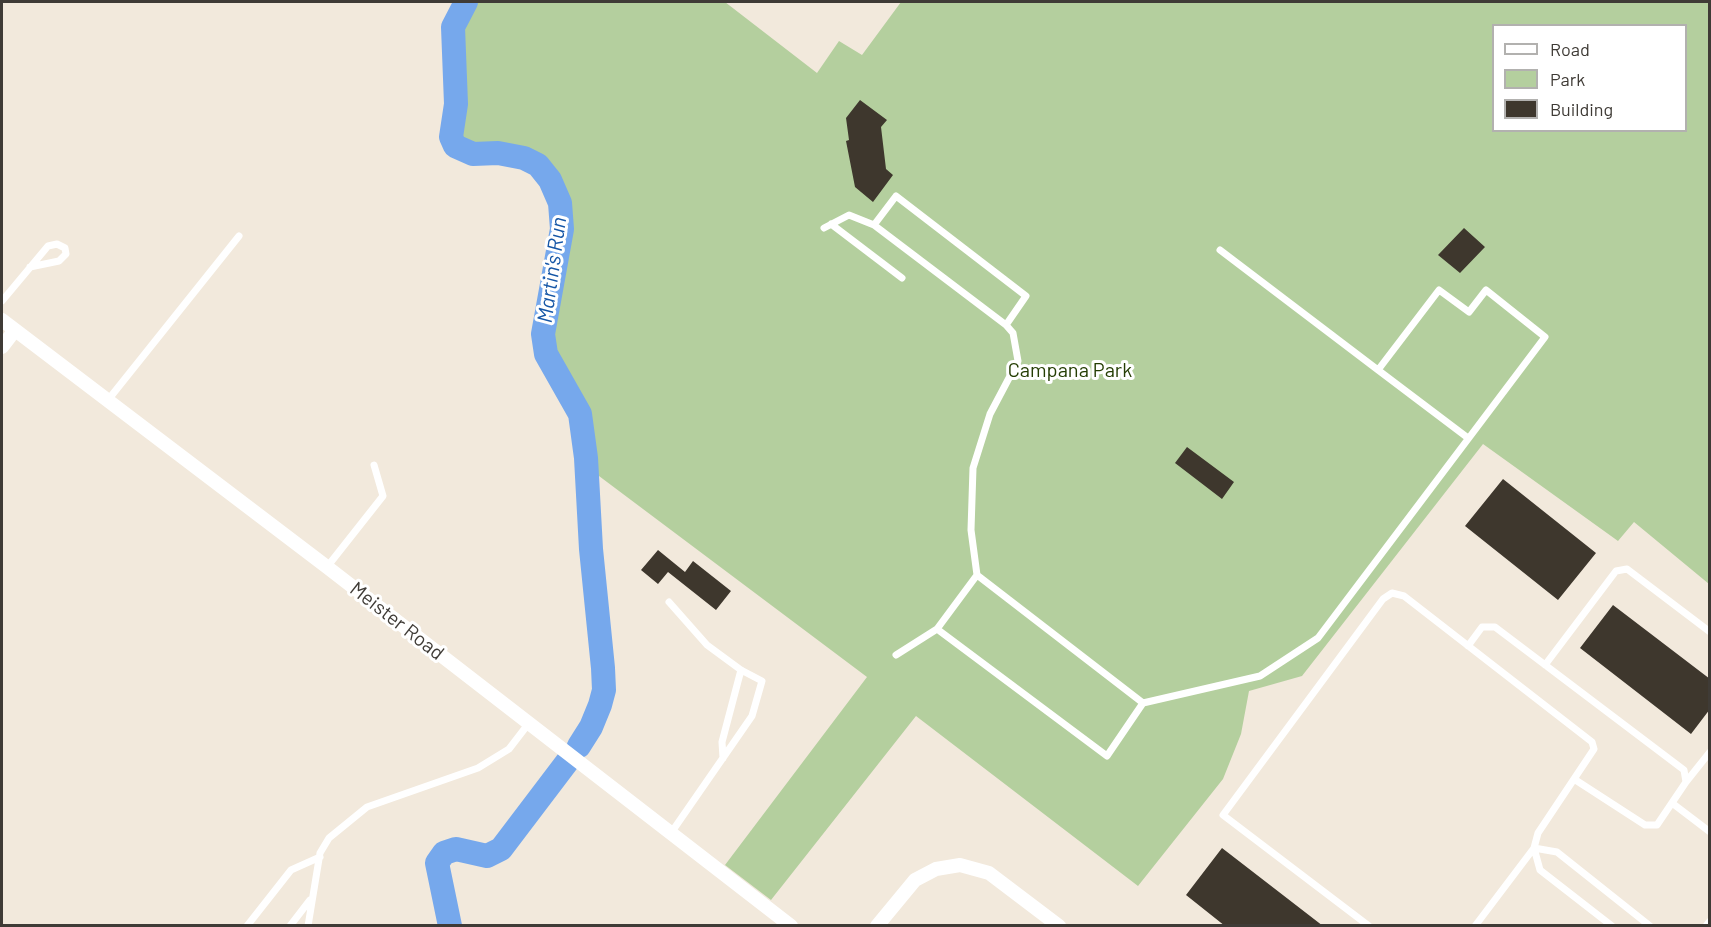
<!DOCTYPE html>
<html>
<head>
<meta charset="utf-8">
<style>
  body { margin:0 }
  #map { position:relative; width:1711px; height:927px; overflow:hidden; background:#f2e9dc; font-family:Barlow,sans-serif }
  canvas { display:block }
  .frame { position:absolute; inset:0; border:3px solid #3f3b36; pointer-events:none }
  .legend { position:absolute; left:1492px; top:24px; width:195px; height:108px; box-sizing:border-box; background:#fff; border:2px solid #b2b1af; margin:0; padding:8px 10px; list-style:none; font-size:18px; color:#3f3b36 }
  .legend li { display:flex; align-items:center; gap:12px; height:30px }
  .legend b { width:30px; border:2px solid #b2b1af }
</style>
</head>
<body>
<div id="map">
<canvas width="1711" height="927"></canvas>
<div class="frame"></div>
<ul class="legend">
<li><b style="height:8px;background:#fff"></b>Road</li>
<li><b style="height:16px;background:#b4cf9e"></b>Park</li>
<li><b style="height:16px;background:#3e372d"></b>Building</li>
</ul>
</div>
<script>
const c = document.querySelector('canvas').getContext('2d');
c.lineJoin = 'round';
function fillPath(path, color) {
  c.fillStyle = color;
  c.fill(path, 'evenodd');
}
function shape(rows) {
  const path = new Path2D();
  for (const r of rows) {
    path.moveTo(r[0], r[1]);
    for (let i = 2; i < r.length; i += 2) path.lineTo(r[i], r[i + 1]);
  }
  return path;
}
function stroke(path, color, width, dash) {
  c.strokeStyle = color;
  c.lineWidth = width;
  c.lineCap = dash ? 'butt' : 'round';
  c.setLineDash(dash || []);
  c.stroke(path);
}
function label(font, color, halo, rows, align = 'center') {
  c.font = font + ' Barlow,sans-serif';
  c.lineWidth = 6;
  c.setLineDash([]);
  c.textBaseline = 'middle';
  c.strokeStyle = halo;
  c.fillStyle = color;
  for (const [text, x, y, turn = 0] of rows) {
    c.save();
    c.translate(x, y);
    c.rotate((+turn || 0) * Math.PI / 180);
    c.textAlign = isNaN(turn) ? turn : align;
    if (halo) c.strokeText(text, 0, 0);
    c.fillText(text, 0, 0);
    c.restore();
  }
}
fillPath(shape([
  [466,2,725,2,817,73,839,41,862,55,901,2,1709,2,1709,584,1634,522,1618,541,1483,444,1302,676,1249,691,1241,734,1223,779,1138,886,916,716,771,900,725,865,867,677,587,467,580,414,546,354,543,334,562,229,560,202,550,180,538,165,524,158,498,153,473,154,455,146,451,137,456,104,453,27],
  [1494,26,1686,26,1686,130,1494,130]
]), '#b4cf9e');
stroke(shape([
  [466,2,453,27,456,104,451,137,455,146,473,154,498,153,524,158,538,165,550,180,560,203,562,229,543,334,546,354,580,414,586,458,591,549,603,668,604,690,600,705,591,727,579,746],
  [450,926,437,863,444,853,456,849,487,856,501,849,567,762]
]), '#76a8ec', 24);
fillPath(shape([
  [860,100,887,120,881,127,886,169,893,175,873,202,855,187,846,141,849,140,846,118],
  [1464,228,1485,247,1460,273,1438,255],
  [1187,447,1234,482,1222,499,1175,463],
  [1503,479,1596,553,1558,600,1465,526],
  [658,550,685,572,693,561,731,591,716,610,668,572,658,584,641,570],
  [1613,605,1710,679,1710,709,1691,734,1580,648],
  [1222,848,1323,926,1225,926,1186,895]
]), '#3e372d');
stroke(shape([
  [831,224,902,278],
  [824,228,849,215,874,225],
  [1220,250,1378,370],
  [2,301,48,246,57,244,65,248,66,254,59,261,30,267],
  [108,400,239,236],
  [327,567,383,496,374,465],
  [977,575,971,530,973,468,990,414,1018,361,1013,333,1006,325,1026,296,896,196,874,225,1006,325],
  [669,602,707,645,741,670,762,681,752,716,671,833],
  [937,629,977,575,1143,703],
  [1468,646,1482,627,1495,627,1684,770,1686,782,1657,825,1645,825,1574,779],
  [896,655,937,629,1107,756,1143,703,1260,676,1318,638,1545,337,1486,290,1469,312,1439,290,1378,370,1468,438],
  [1545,665,1616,571,1627,569,1710,632],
  [723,758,722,742,741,670],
  [1686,782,1710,752],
  [1672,803,1710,832],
  [1534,848,1557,852,1650,926],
  [1534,848,1540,870,1612,926],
  [247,926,291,870,320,857],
  [290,926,310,900],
  [308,926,320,853,329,838,367,807,478,768,509,749,529,723],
  [1369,926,1223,815,1383,599,1392,593,1404,596,1592,742,1594,749,1538,833,1534,848,1475,926],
  [1706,926,1710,921]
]), '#fff', 7);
stroke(shape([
  [2,320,327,567,791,926],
  [2,347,15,330],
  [877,926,915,880,936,869,960,865,989,873,1059,926]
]), '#fff', 14);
label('20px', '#253e04', '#fff', [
  ["Campana Park",1070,370]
]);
label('20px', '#3f3b36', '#fff', [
  ["Meister Road",397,621,38]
]);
label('italic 21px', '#1556a6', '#fff', [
  ["Martin's Run",552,270,-82]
]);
</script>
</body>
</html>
